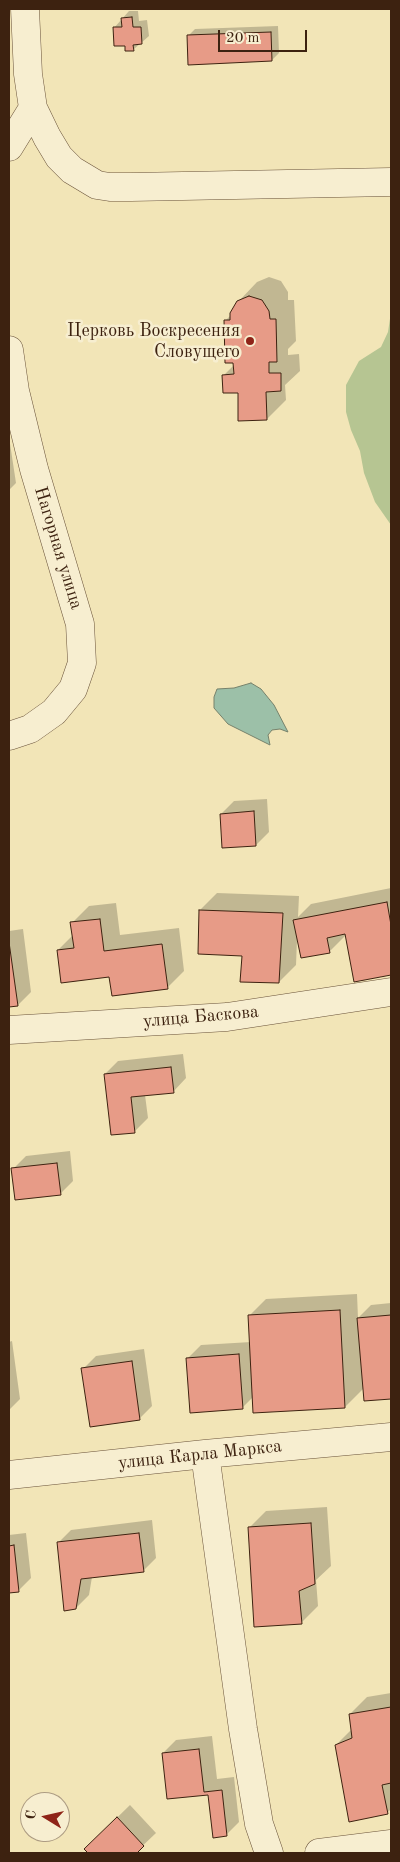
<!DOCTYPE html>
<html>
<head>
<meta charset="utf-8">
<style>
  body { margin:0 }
  #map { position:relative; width:400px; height:1862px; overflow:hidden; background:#f2e5b7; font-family:"Old Standard TT",serif }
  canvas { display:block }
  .frame { position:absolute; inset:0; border:10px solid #3d2210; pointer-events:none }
  .north { position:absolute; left:20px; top:1792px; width:50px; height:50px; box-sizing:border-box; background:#f7eed0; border:1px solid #ad9c83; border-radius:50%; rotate:279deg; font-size:14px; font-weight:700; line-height:20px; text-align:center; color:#3d2210 }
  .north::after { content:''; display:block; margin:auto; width:18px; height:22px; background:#8f2418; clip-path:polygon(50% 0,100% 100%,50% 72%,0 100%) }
  .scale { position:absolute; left:218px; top:30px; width:89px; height:22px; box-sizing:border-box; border:2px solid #3d2210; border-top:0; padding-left:6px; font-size:15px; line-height:18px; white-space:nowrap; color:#3d2210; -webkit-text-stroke:4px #f7eed0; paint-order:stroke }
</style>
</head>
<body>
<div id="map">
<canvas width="400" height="1862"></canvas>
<div class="frame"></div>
<div class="north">С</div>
<div class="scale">20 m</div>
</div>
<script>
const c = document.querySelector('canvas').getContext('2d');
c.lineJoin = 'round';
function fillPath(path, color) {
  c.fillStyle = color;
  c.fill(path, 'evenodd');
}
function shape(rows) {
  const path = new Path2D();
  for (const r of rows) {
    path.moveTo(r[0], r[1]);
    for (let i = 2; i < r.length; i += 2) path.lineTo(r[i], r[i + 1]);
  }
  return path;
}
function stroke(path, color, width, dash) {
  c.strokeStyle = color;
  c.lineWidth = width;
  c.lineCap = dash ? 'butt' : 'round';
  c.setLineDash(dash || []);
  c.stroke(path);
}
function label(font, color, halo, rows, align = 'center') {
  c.font = font + ' "Old Standard TT",serif';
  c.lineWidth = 5;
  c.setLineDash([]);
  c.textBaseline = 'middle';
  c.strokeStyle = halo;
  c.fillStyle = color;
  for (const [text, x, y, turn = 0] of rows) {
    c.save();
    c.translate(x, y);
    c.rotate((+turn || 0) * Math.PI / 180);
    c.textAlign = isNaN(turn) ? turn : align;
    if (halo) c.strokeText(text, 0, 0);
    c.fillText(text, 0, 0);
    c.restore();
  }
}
fillPath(shape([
  [391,312,391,525,375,502,364,473,360,451,351,430,346,412,346,385,359,361,381,347,388,332]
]), '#b6c592');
const water = shape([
  [251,683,261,689,274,705,288,732,280,729,272,730,268,735,270,745,228,724,214,708,214,697,217,689,234,688,251,683]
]);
fillPath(water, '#9cc0a8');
stroke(water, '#76816b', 1);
fillPath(shape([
  [129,11,138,11,139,21,147,20,149,36,134,49,126,44,114,28],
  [278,26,279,53,272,60,188,36,195,29],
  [269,277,281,281,288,292,288,300,294,300,296,341,288,349,288,355,299,354,300,371,285,385,286,400,267,419,224,375,234,365,225,321,231,315,238,302,257,282],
  [9,437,16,483,9,490],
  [267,799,269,832,256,845,221,814,234,801],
  [391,888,391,973,355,980,346,935,329,952,297,940,296,965,279,982,243,955,200,910,217,893,299,896,298,917,311,904],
  [116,903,120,935,179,928,184,971,167,988,110,975,58,950,73,935,72,923,89,906],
  [23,929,31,992,18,1005,9,1006,9,931],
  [183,1054,186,1078,173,1092,145,1095,148,1118,135,1131,105,1074,118,1061],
  [70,1151,73,1181,60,1194,13,1169,26,1156],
  [357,1294,358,1318,371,1305,391,1303,391,1398,365,1400,364,1388,345,1407,254,1396,242,1408,188,1358,201,1345,251,1342,249,1316,266,1299],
  [12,1341,20,1399,9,1410,9,1342],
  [144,1349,152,1406,139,1419,83,1369,96,1356],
  [327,1507,331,1566,316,1580,318,1606,301,1623,249,1528,266,1511],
  [152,1520,156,1558,143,1571,92,1577,89,1595,76,1608,58,1543,71,1530],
  [26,1533,31,1578,18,1591,9,1592,9,1535],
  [391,1693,391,1809,387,1813,336,1745,352,1729,350,1714,367,1697],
  [212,1736,217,1779,234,1777,239,1822,226,1835,209,1793,168,1798,163,1753,176,1740],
  [130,1805,156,1833,135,1853,90,1853,85,1849]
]), '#0003');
const building = shape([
  [132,17,133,27,141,27,142,44,133,45,134,51,125,51,125,46,114,46,113,27,122,27,121,18,132,17],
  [271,32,272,61,188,65,187,35,271,32],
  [249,296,262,300,269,311,270,319,276,319,277,362,269,362,269,373,281,373,281,391,266,392,267,420,238,421,238,393,223,393,222,375,234,374,233,363,225,363,224,320,230,320,230,313,237,301,249,296],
  [254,811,256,846,222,848,220,814,254,811],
  [387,902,391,925,391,975,354,982,345,934,327,938,330,953,301,958,293,920,387,902],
  [199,910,283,913,279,983,240,982,242,956,198,954,199,910],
  [100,919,104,951,162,944,168,989,112,996,109,977,61,983,57,950,74,948,70,922,100,919],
  [9,942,18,1006,9,1007,9,942],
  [171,1067,174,1093,131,1097,135,1133,111,1135,104,1074,171,1067],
  [57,1163,61,1195,15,1200,11,1168,57,1163],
  [340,1310,345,1408,253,1413,248,1315,340,1310],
  [391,1315,391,1399,364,1401,357,1318,391,1315],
  [239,1354,243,1409,190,1413,186,1358,239,1354],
  [132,1361,140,1420,90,1427,81,1368,132,1361],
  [311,1523,315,1584,299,1591,302,1624,254,1627,248,1527,311,1523],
  [139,1533,144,1572,81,1579,76,1609,64,1611,57,1542,139,1533],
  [14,1545,19,1592,9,1593,9,1546,14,1545],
  [391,1707,391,1783,382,1785,388,1814,349,1822,335,1745,352,1738,349,1714,391,1707],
  [199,1749,204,1792,222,1790,227,1836,213,1838,208,1795,167,1799,162,1753,199,1749],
  [117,1817,144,1846,137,1853,88,1853,84,1849,117,1817]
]);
fillPath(building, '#e79b87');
stroke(building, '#3d2210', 1);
const minor = shape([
  [25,9,28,74,33,108,47,137,59,157,72,170,97,185,110,187,131,187,391,182],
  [9,147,33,108],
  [9,350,15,391,34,469,80,624,82,663,73,689,54,712,30,729,9,736],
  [9,1030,227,1017,391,992],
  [205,1454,243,1729,259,1824,269,1853],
  [9,1475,205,1454,391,1437],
  [319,1853,391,1844]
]);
stroke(minor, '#6a533a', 29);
stroke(minor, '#f7eed0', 28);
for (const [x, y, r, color] of [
  [250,341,5,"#8f2418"]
]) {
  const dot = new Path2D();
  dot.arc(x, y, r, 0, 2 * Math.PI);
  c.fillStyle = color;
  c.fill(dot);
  stroke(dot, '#f7eed0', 2);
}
label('18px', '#3d2210', '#f7eed0', [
  ["Церковь Воскресения",240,331],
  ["Словущего",240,352]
], 'right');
label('18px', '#3d2210', '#f7eed0', [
  ["Нагорная улица",58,548,73],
  ["улица Баскова",201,1017,-5],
  ["улица Карла Маркса",200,1455,-6]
]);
</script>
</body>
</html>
